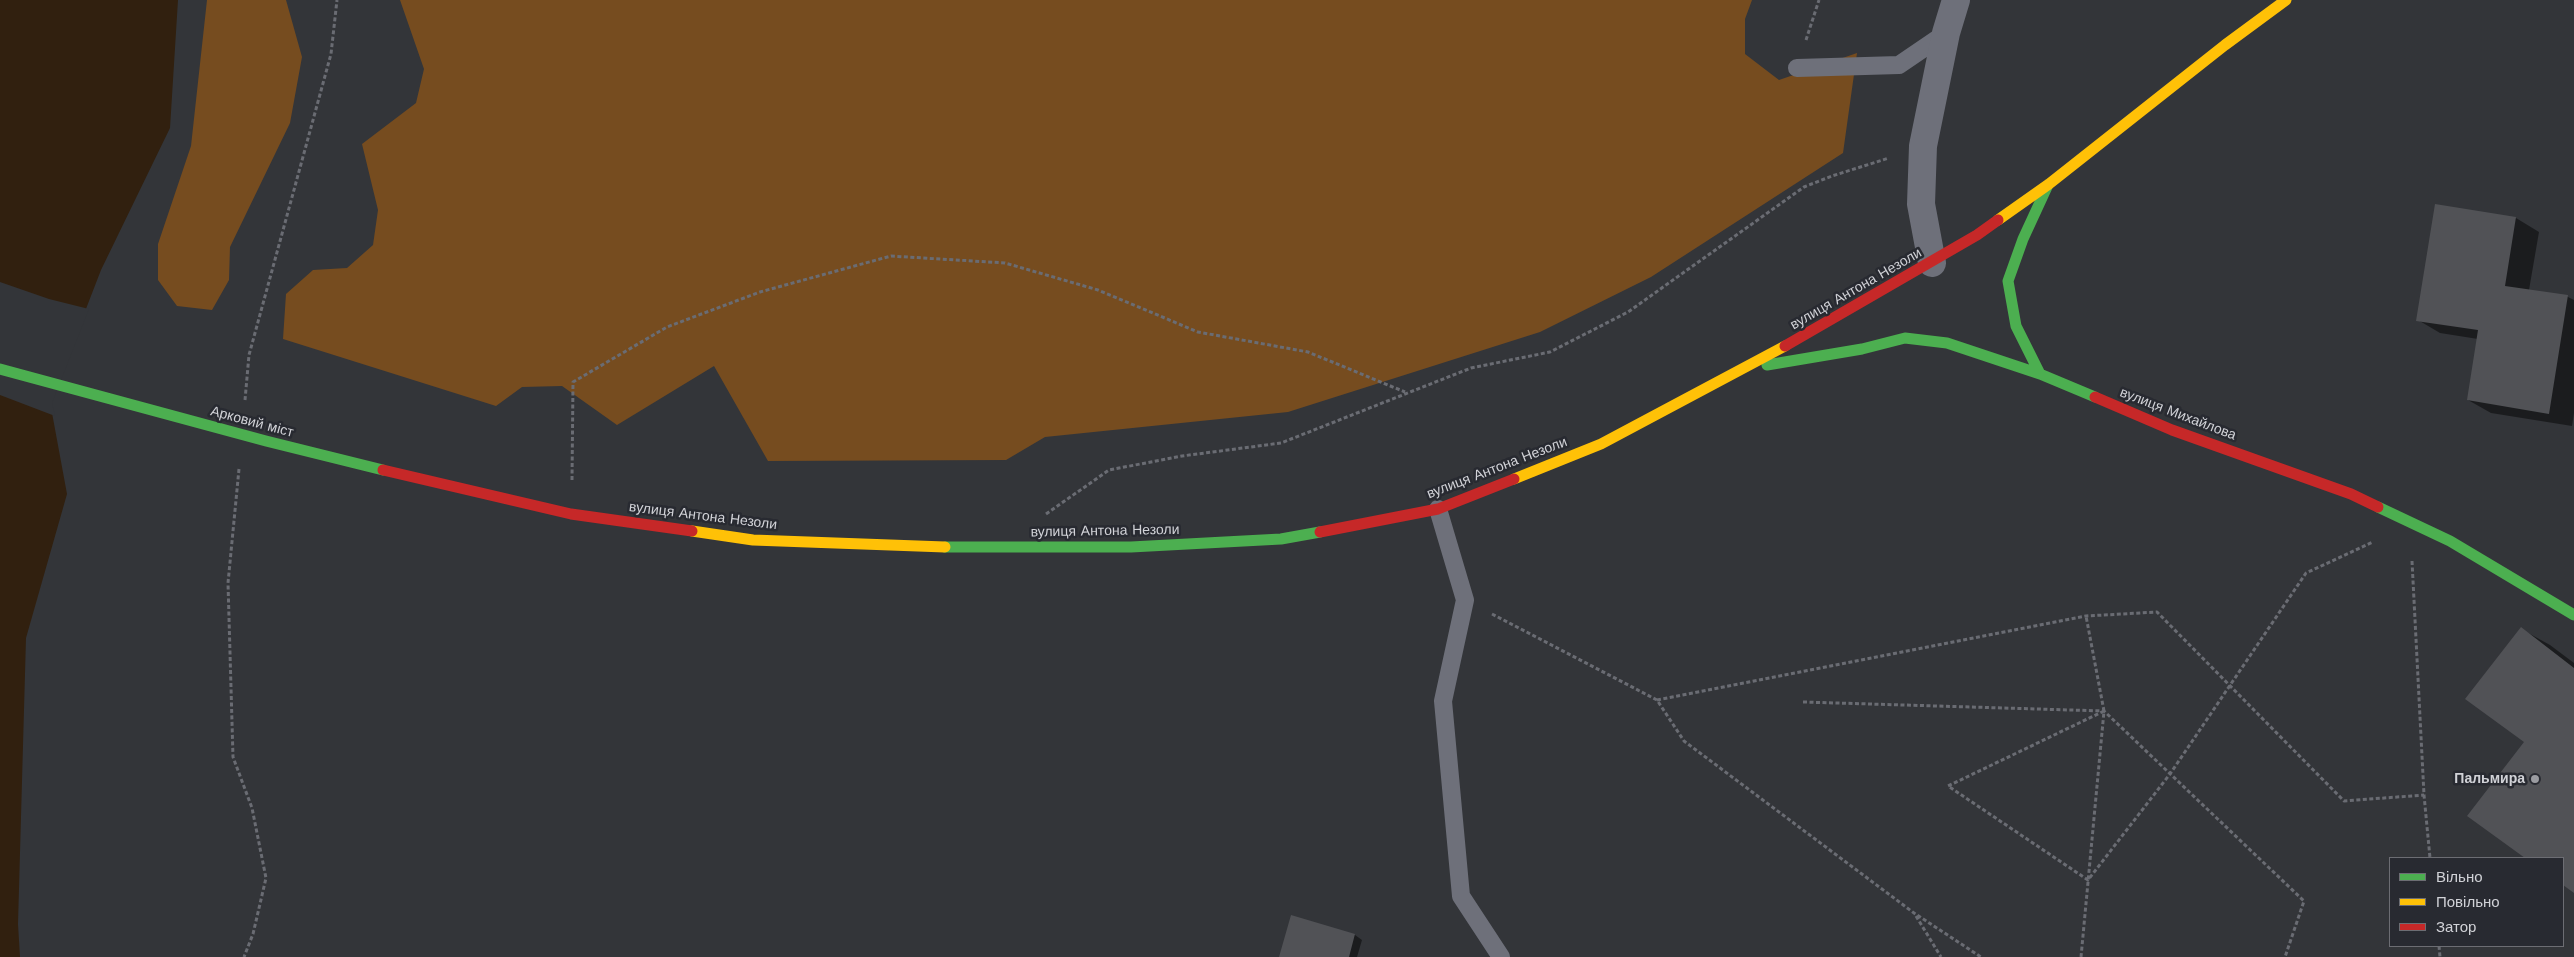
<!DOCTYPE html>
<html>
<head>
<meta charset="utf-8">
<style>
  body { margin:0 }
  #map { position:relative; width:2574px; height:957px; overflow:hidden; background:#333539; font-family:"Work Sans",sans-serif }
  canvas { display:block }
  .legend { position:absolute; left:2389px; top:857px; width:175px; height:90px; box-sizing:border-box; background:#282a31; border:1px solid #6c6d73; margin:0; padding:6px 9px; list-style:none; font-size:15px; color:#d1d2d7 }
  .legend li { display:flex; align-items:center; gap:10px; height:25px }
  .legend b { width:25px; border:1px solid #6c6d73 }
</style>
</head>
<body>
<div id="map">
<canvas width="2574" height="957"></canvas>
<ul class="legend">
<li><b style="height:6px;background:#4caf50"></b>Вільно</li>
<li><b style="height:6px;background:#ffc107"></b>Повільно</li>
<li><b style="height:6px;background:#c62828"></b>Затор</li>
</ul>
</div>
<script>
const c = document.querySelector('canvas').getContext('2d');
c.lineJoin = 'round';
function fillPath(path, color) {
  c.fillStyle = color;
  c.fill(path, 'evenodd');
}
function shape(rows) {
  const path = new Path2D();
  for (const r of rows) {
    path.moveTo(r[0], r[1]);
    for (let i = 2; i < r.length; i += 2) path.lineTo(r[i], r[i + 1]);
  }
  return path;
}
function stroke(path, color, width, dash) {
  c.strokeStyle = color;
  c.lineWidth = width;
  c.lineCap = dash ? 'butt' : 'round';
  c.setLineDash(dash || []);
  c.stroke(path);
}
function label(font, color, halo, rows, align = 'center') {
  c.font = font + ' "Work Sans",sans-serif';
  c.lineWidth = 5;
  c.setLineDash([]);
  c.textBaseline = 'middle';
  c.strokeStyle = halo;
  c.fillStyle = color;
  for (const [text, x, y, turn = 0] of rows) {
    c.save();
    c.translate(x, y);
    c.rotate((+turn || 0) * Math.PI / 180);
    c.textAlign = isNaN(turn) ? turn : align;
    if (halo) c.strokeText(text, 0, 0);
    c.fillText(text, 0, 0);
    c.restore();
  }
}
fillPath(shape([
  [207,0,286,0,302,57,290,123,230,247,229,280,212,310,177,306,158,280,158,244,191,146],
  [400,0,1752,0,1745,19,1745,54,1779,80,1857,53,1843,153,1651,277,1540,332,1288,412,1045,437,1006,460,768,461,714,366,617,425,562,386,522,387,496,406,283,339,286,294,313,270,347,268,373,245,378,210,362,144,416,103,424,69]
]), '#764c1f');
fillPath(shape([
  [0,0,178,0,170,128,101,270,50,402,67,494,26,638,18,924,20,957,0,957]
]), '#31200f');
fillPath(shape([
  [0,282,49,299,89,309,52,403,55,416,0,395]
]), '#333539');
fillPath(shape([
  [2516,218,2539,232,2529,290,2568,297,2574,300,2574,413,2572,426,2491,413,2468,400,2478,339,2440,333,2418,320],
  [2521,629,2550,645,2574,663,2574,892,2563,884,2563,858,2527,858,2469,816,2526,742],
  [1292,917,1355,935,1362,940,1357,957,1280,957]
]), '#0007');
fillPath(shape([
  [2435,204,2516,217,2505,286,2568,295,2549,414,2467,400,2478,330,2416,321],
  [2521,627,2574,668,2574,893,2563,885,2563,858,2525,858,2467,816,2524,742,2465,699],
  [1291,915,1355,934,1349,957,1279,957]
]), '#515256');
stroke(shape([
  [1806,40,1819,0],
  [245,400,249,355,331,54,337,0],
  [239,469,228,583,233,757,252,808,266,878,253,934,244,957],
  [572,480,573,382,667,327,760,292,891,256,1005,263,1098,290,1198,332,1308,352,1405,392],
  [1046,514,1109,470,1182,456,1281,443,1471,368,1550,352,1628,312,1804,187,1832,176,1889,158],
  [2412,561,2424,795,2430,858],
  [1492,614,1657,700,1684,741,1914,913,1981,957],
  [1657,700,2086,616,2157,612,2344,801,2424,795],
  [1803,702,2104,711,2304,901,2285,957],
  [2104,711,1948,786,2088,880,2170,774,2306,573,2373,542],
  [1916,916,1941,957],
  [2439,946,2440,957],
  [2081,957,2104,711,2086,616]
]), '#6a6c73', 3, [4, 2.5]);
stroke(shape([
  [1797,68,1899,65,1946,33],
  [1438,509,1465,600,1443,701,1461,896,1501,957]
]), '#6e707a', 18);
stroke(shape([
  [1932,263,1921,204,1923,146,1946,33,1956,0]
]), '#6e707a', 28);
stroke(shape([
  [1767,365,1862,349,1905,338,1947,343,2040,374,2095,397],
  [0,369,266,441,383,470],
  [2040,374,2016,326,2008,281,2023,239,2047,187],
  [2378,507,2450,541,2574,615],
  [945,547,1131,547,1281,539,1320,532]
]), '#4caf50', 11);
stroke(shape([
  [1998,220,2049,184,2225,45,2286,0],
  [1514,479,1601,444,1785,346],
  [692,531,753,540,945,547]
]), '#ffc107', 11);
stroke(shape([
  [1785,346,1977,235,1998,220],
  [2095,397,2172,430,2351,494,2378,507],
  [383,470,571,514,692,531],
  [1320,532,1438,509,1514,479]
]), '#c62828', 11);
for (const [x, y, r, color] of [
  [2535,779,5,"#9a9ba0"]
]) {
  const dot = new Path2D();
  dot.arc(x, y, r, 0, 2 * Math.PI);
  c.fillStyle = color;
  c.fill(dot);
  stroke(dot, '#282a31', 2);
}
label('14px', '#d1d2d7', '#282a31', [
  ["вулиця Антона Незоли",1856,289,-30],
  ["вулиця Михайлова",2178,414,21],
  ["Арковий міст",252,422,15],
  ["вулиця Антона Незоли",1497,468,-21],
  ["вулиця Антона Незоли",703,516,7],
  ["вулиця Антона Незоли",1105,531,-1]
]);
label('bold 14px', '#d1d2d7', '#282a31', [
  ["Пальмира",2525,779]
], 'right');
</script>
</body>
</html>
